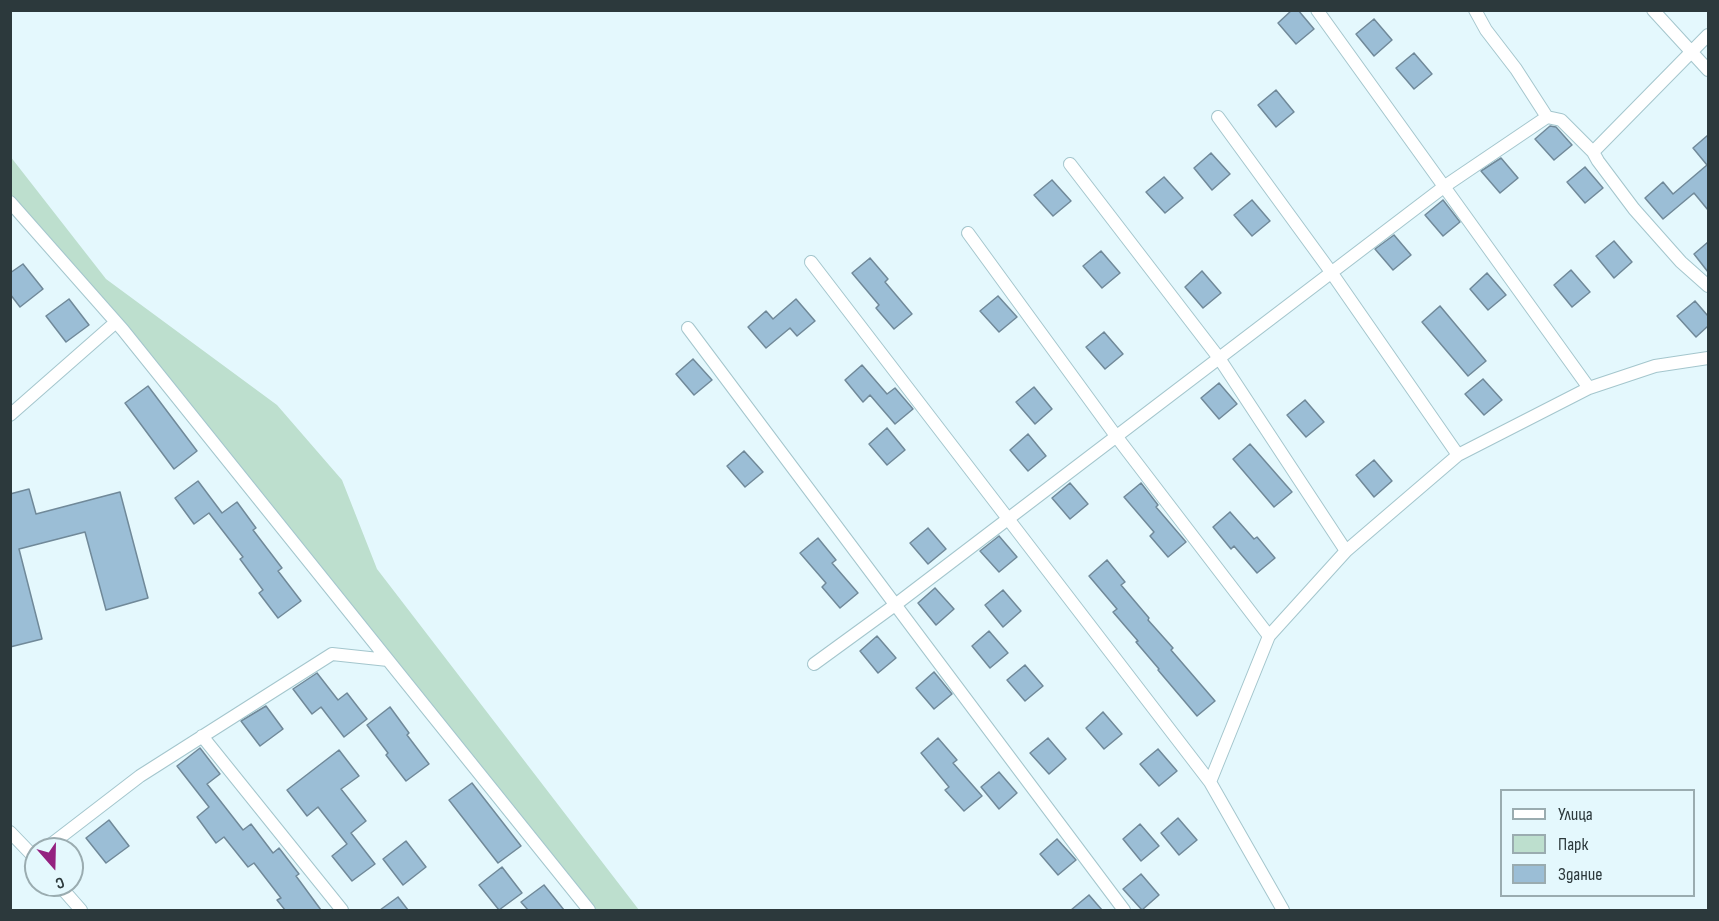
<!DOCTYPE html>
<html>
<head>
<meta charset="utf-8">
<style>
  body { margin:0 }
  #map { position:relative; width:1719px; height:921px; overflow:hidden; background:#e4f8fd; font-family:"Sofia Sans Condensed",sans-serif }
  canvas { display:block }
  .frame { position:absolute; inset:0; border:12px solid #2c393c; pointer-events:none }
  .legend { position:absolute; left:1500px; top:789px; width:195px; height:108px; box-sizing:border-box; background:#e4f8fd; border:2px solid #9aacb0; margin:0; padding:8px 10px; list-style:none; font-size:18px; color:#2c393c }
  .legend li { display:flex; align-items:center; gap:12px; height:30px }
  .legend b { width:30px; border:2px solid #9aacb0 }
  .north { position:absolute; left:24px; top:837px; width:60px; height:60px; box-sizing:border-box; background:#e4f8fd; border:2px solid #9aacb0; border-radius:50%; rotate:160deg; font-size:16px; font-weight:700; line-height:24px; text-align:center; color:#2c393c }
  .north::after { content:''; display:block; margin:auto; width:21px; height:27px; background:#942180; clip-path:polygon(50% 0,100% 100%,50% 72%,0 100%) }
</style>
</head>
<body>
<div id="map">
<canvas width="1719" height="921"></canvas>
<div class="frame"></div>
<ul class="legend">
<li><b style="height:8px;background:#fff"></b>Улица</li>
<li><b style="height:16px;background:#bddfce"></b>Парк</li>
<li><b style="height:16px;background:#9bbed6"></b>Здание</li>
</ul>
<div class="north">С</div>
</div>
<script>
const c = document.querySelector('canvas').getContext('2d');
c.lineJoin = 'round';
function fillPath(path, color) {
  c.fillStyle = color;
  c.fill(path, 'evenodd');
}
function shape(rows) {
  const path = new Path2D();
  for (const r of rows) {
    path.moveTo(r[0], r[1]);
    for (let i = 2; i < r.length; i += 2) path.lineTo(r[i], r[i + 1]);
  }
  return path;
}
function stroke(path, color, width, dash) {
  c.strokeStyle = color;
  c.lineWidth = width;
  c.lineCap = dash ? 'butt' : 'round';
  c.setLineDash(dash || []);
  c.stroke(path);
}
fillPath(shape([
  [10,156,106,279,277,405,342,480,377,569,639,910,591,910,11,197]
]), '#bddfce');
const building = shape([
  [1292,10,1298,10,1314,29,1296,44,1278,23,1292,10],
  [1374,19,1392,40,1374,56,1356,34,1374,19],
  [1414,53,1432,74,1414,89,1396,68,1414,53],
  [1276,90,1294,112,1276,127,1258,105,1276,90],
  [1550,126,1556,127,1572,145,1554,160,1535,139,1550,126],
  [1708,135,1708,210,1694,193,1663,219,1645,198,1663,182,1673,194,1707,165,1693,148,1708,135],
  [1211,153,1230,174,1212,190,1194,168,1211,153],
  [1501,158,1518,178,1500,193,1481,171,1501,158],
  [1585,167,1603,188,1585,203,1567,182,1585,167],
  [1164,177,1183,198,1165,213,1146,192,1164,177],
  [1052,180,1071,201,1053,216,1034,195,1052,180],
  [1252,200,1270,221,1252,236,1234,215,1252,200],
  [1443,200,1460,222,1443,236,1425,215,1443,200],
  [1394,235,1411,255,1393,270,1375,249,1394,235],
  [1614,241,1632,262,1614,278,1596,256,1614,241],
  [1708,242,1708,272,1694,254,1708,242],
  [1101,251,1120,273,1102,288,1083,266,1101,251],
  [870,258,888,279,885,282,912,314,894,329,876,308,879,305,852,273,870,258],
  [23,264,43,289,20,307,10,294,10,273,23,264],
  [1571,270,1590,292,1572,307,1554,285,1571,270],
  [1202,271,1221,293,1203,308,1185,287,1202,271],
  [1487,273,1506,295,1488,310,1470,289,1487,273],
  [998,296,1017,317,999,332,980,311,998,296],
  [69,299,89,325,66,342,46,316,69,299],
  [796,299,815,321,797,336,790,328,766,348,748,327,766,311,773,319,796,299],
  [1695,301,1708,316,1708,326,1696,337,1677,316,1695,301],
  [1440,306,1486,361,1468,376,1422,322,1440,306],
  [1104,332,1123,354,1105,369,1086,347,1104,332],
  [693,359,712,380,694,395,676,374,693,359],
  [862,365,887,394,895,388,913,409,895,424,870,395,863,402,845,380,862,365],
  [1483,379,1502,400,1484,415,1465,394,1483,379],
  [1219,383,1237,404,1219,419,1201,398,1219,383],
  [148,386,197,451,174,469,125,403,148,386],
  [1034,387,1052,409,1035,424,1016,402,1034,387],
  [1305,400,1324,422,1306,437,1287,415,1305,400],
  [887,428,905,450,887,465,869,444,887,428],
  [1028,434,1046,456,1028,471,1010,450,1028,434],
  [1250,444,1292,492,1274,507,1233,459,1250,444],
  [744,451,763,472,745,487,727,466,744,451],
  [1374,460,1392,481,1374,497,1356,475,1374,460],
  [198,481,222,513,237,502,256,528,253,530,282,568,278,571,301,601,278,618,259,593,263,590,240,559,243,557,209,513,194,524,175,498,198,481],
  [1070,483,1088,504,1070,519,1052,498,1070,483],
  [1141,483,1158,505,1156,507,1186,542,1168,557,1150,536,1154,532,1124,497,1141,483],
  [29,489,36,514,120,492,148,598,106,610,85,532,19,549,42,639,10,647,10,494,29,489],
  [1230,512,1254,539,1257,537,1275,558,1257,573,1234,546,1231,549,1213,527,1230,512],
  [928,528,946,549,928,564,910,543,928,528],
  [999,536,1017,557,999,572,980,551,999,536],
  [818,538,836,560,832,563,858,593,840,608,822,587,826,583,800,553,818,538],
  [1107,560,1125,582,1121,585,1149,618,1148,620,1173,648,1171,650,1215,701,1197,716,1158,670,1159,669,1136,642,1138,641,1113,612,1117,609,1089,576,1107,560],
  [935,588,954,609,936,625,918,603,935,588],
  [1003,590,1021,611,1003,627,985,605,1003,590],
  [989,631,1008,653,990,668,972,646,989,631],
  [877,636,896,658,878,673,860,651,877,636],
  [1025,665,1043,686,1025,701,1007,680,1025,665],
  [934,672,952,694,934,709,916,688,934,672],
  [317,673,338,700,347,693,367,719,344,737,321,707,312,714,293,689,317,673],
  [266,706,283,729,260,746,241,721,266,706],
  [390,707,409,733,407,735,429,764,406,781,386,755,388,753,367,725,390,707],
  [1103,712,1122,734,1104,749,1086,728,1103,712],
  [938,738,957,760,953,763,982,796,964,811,945,790,949,787,921,753,938,738],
  [1048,738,1066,759,1049,774,1030,753,1048,738],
  [200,748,220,774,207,784,243,830,251,824,273,853,279,848,299,874,296,876,321,910,285,910,277,900,281,898,254,863,248,867,224,837,216,843,197,817,209,807,177,766,200,748],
  [1158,749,1177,771,1159,786,1140,764,1158,749],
  [339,750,359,776,341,789,366,821,351,833,375,864,352,881,332,856,347,844,318,807,307,816,287,790,339,750],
  [999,772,1017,793,999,809,981,787,999,772],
  [472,783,521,846,498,863,449,800,472,783],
  [1178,818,1197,840,1179,855,1161,833,1178,818],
  [109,820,129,846,106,863,86,838,109,820],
  [1140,824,1159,846,1141,861,1123,839,1140,824],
  [1057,839,1076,860,1058,875,1040,854,1057,839],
  [406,841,426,867,403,885,383,859,406,841],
  [502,867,522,893,499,910,479,885,502,867],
  [1141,874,1159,895,1142,910,1123,889,1141,874],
  [544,885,564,910,528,910,521,902,544,885],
  [1089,895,1102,910,1071,910,1089,895],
  [398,897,408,910,380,910,398,897]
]);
fillPath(building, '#9bbed6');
stroke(building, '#708999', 1.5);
const minor = shape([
  [1317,10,1589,388],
  [1475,10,1486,30,1516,69,1547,117],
  [1653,10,1708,70],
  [1218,117,1331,272,1458,455],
  [1593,152,1598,161,1634,209,1681,262,1708,286],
  [1070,164,1219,358,1346,551],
  [10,202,123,330,388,660],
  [968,233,1116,436,1269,636],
  [811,262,1210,782,1283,910],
  [688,328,1124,910],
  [10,415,116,322],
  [814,664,895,605,1445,186,1547,117,1561,120,1593,152,1708,35],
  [202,736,342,910],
  [1210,782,1269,636,1346,551,1458,455,1589,388,1655,366,1708,358],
  [10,832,36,859],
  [45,849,140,776,332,654,388,660,589,910],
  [59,885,81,910]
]);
stroke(minor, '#a4c6cd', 14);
stroke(minor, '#fff', 12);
</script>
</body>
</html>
